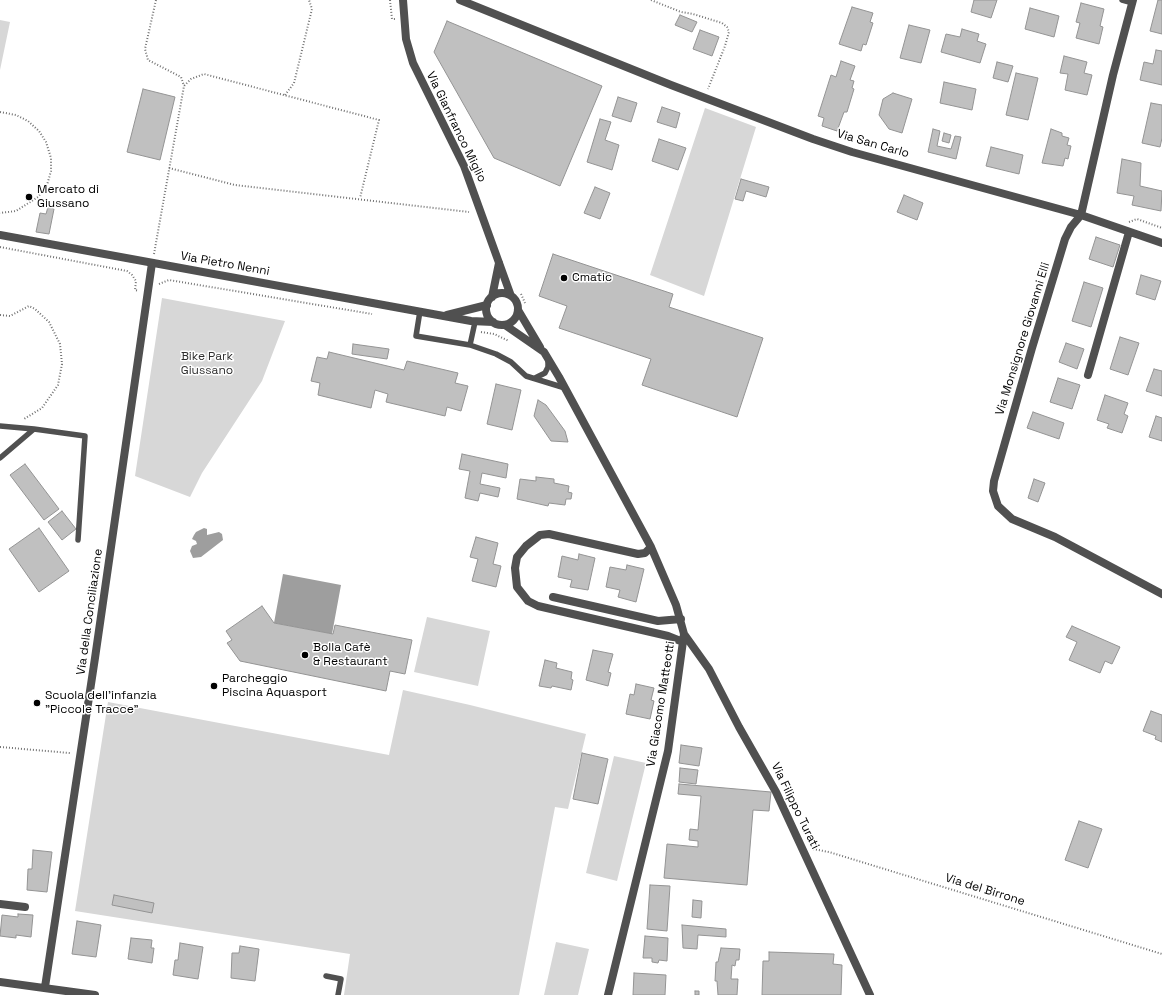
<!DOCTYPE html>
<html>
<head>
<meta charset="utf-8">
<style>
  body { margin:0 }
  canvas { display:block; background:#fff }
</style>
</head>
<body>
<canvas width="1162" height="995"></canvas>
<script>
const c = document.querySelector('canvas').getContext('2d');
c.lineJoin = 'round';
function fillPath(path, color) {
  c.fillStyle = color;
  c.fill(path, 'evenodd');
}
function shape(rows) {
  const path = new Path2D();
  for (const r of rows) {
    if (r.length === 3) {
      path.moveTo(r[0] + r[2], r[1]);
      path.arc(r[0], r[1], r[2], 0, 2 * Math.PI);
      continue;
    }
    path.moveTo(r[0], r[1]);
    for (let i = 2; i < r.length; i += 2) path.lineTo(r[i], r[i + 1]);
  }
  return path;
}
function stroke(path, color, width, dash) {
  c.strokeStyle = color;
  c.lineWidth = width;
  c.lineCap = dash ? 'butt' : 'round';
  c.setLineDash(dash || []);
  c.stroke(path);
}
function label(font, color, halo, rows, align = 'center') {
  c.font = font + ' "Space Grotesk",sans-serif';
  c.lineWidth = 3;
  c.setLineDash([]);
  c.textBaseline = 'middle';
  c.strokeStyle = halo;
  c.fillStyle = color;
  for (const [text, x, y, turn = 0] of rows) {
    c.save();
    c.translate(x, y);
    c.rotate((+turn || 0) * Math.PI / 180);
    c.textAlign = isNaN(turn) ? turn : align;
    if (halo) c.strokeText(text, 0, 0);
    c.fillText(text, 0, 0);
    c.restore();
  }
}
fillPath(shape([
  [0,20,10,22,0,70],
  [705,108,756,127,704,296,650,275],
  [162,298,285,321,262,381,202,473,190,497,135,476],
  [427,617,490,631,478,686,414,672],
  [403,690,470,705,586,734,568,809,555,807,519,995,344,995,350,954,75,911,108,702,389,755],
  [614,756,646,763,617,881,586,873],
  [556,942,589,949,578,995,544,995]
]), '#d7d7d7');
fillPath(shape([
  [204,528,207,529,207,535,219,532,222,534,223,540,201,557,193,558,190,551,192,546,197,544,196,541,192,539,194,535,196,532],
  [283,574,341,585,332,634,274,623]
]), '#9e9e9e');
const building = shape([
  [974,0,997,0,991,18,971,12,974,0],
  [1158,0,1162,0,1162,34,1150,31,1158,0],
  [1081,3,1104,9,1100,26,1103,27,1099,44,1076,38,1080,23,1076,22,1081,3],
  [852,7,873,13,870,22,873,23,866,45,863,44,861,51,839,44,852,7],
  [1030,8,1059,16,1054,37,1025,29,1030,8],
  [680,15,697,22,692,32,675,25,680,15],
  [447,21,602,86,560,186,494,158,434,52,447,21],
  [909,25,930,30,921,63,900,58,909,25],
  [962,29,979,34,977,41,986,44,980,63,941,52,946,34,960,37,962,29],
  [700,30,719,37,712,56,693,49,700,30],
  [1156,50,1162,51,1162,85,1140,80,1144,62,1153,64,1156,50],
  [1064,56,1087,62,1084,73,1092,75,1087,95,1065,90,1068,74,1060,73,1064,56],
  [841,61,855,66,850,80,854,81,852,88,854,89,847,112,844,112,837,131,822,126,824,118,818,116,831,75,836,77,841,61],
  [997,62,1013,66,1008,82,993,78,997,62],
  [1016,73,1038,78,1028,120,1006,115,1016,73],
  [944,82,976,89,972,110,940,103,944,82],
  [143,89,175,97,160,160,127,152,143,89],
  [893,93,912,99,902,133,889,129,879,115,883,99,893,93],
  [618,97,637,103,631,122,612,116,618,97],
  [1151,103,1162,105,1162,138,1160,147,1142,143,1151,103],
  [662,107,680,113,676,128,657,122,662,107],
  [600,119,611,122,605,140,619,145,612,170,587,162,600,119],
  [933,129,940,131,937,146,951,149,955,136,961,137,956,159,928,152,933,129],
  [1051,129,1062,133,1062,136,1069,138,1067,145,1071,146,1068,159,1065,158,1063,166,1042,163,1051,129],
  [944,133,951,135,949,143,942,141,944,133],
  [659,139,686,148,678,170,652,161,659,139],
  [991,147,1023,155,1019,174,986,166,991,147],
  [1122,159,1141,163,1140,186,1162,191,1161,211,1132,205,1134,196,1117,193,1122,159],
  [741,179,769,187,766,197,746,191,743,201,735,199,741,179],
  [595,187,610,193,600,219,584,213,595,187],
  [904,195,923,203,917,220,897,212,904,195],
  [48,207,54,209,49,234,36,232,40,213,46,214,48,207],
  [1096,237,1120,245,1113,267,1089,259,1096,237],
  [553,254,673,294,669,307,763,338,737,417,642,385,651,359,559,328,567,306,539,296,553,254],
  [1141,275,1161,281,1155,300,1136,294,1141,275],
  [1084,282,1103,288,1091,327,1072,321,1084,282],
  [1120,337,1139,343,1128,375,1110,369,1120,337],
  [1066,343,1084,349,1077,369,1059,362,1066,343],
  [353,344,389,349,387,359,352,354,353,344],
  [329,352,404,370,407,361,458,373,455,383,468,386,461,411,447,407,445,416,386,402,388,394,375,390,371,408,318,395,320,383,311,381,317,357,327,359,329,352],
  [1154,369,1162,371,1162,396,1146,391,1154,369],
  [1058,378,1080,385,1072,409,1050,402,1058,378],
  [496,384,521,390,512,430,487,424,496,384],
  [1105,395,1128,403,1124,414,1128,416,1122,433,1107,428,1109,424,1097,420,1105,395],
  [538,400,546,405,565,431,568,442,551,441,534,416,538,400],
  [1033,412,1064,423,1059,439,1027,428,1033,412],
  [1156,416,1162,418,1162,441,1149,437,1156,416],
  [462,454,508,464,506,478,482,473,480,484,500,488,498,497,480,493,478,501,465,498,470,471,459,469,462,454],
  [25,464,59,509,44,520,10,475,25,464],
  [536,477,554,479,554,483,569,486,568,492,572,493,571,499,566,499,565,505,549,503,548,506,517,499,520,479,536,481,536,477],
  [1034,479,1045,483,1038,502,1028,498,1034,479],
  [62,511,76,529,62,540,48,522,62,511],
  [39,528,69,571,39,592,9,549,39,528],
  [476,537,498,543,493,564,501,566,496,587,472,581,478,559,470,557,476,537],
  [579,554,595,558,588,590,570,587,572,580,558,577,562,556,578,560,579,554],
  [627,565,644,569,636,602,618,597,620,590,606,587,610,567,626,570,627,565],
  [262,606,274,623,333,634,335,625,412,640,405,674,390,671,386,691,240,661,227,643,232,640,226,631,262,606],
  [1072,626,1120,647,1112,664,1105,661,1100,673,1069,660,1077,642,1066,637,1072,626],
  [593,650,613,654,608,672,611,673,608,686,586,680,593,650],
  [545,660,557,663,556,668,572,672,571,679,573,680,571,690,552,686,551,688,539,686,545,660],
  [636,684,654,688,651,700,654,701,650,719,626,714,630,694,634,695,636,684],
  [1151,711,1162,715,1162,742,1155,739,1156,736,1143,731,1151,711],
  [681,745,702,748,699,766,679,763,681,745],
  [582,753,608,759,598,804,573,799,582,753],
  [680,768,698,770,696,784,679,782,680,768],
  [679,784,771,792,769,811,753,810,747,885,664,878,667,844,698,847,698,841,689,840,690,829,698,830,701,796,678,794,679,784],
  [1079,821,1102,829,1088,868,1065,860,1079,821],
  [33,850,52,852,47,892,27,890,28,869,32,869,33,850],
  [650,885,670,886,667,931,647,929,650,885],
  [114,895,154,903,152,913,112,905,114,895],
  [693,900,702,901,701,918,692,917,693,900],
  [18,914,33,915,31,937,16,935,16,938,0,936,2,915,18,917,18,914],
  [77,921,101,925,96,957,72,954,77,921],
  [682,925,726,929,726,937,698,935,697,949,683,948,682,925],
  [645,936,668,938,667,961,659,960,658,963,652,962,652,958,643,958,645,936],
  [131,938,152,940,151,948,154,948,152,963,128,959,131,938],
  [180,943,203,947,198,979,173,975,175,960,178,960,180,943],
  [240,946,259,949,255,981,231,978,232,953,239,953,240,946],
  [721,948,740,949,739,960,736,960,735,966,732,965,731,979,738,979,737,995,718,995,717,981,715,981,716,962,718,962,721,948],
  [769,952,834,954,833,964,842,965,841,995,762,995,763,961,769,961,769,952],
  [634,973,666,975,665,995,633,995,634,973],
  [695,991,699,991,699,995,695,995,695,991]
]);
fillPath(building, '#c0c0c0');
stroke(building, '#949494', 1);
stroke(shape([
  [156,0,145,49,148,60,181,77,184,86],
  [390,0,392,19,396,19],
  [651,0,681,12,693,14,722,23,727,27,729,32,725,46,708,89],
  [285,95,294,83,312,9,309,0],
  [0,112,16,115,28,121,39,131,46,142,51,158,51,171,47,185,38,197,16,211,0,213],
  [169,168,235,185,469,212],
  [1129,222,1137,219,1162,228],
  [0,247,127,271,132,275,136,281,135,290,139,291],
  [154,254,184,86,191,79,204,74,379,120,360,198],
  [159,284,169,280,372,314],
  [521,294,525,303],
  [0,315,10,316,29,306,35,309,49,322,60,344,62,364,58,385,42,408,24,419],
  [481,332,494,334,509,341],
  [0,747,70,753],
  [813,849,829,852,1162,954]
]), '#727272', 2, [1, 2]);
stroke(shape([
  [1122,0,1133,3],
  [420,311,416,336,470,345,496,354,511,362,526,376,565,388],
  [470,345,475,322],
  [535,378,545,373,548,367,548,361],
  [0,426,34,429,0,458],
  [34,429,85,436,78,540],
  [326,976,341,979,338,995]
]), '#505050', 5.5);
stroke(shape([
  [403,0,406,39,413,63,464,166,511,296],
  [460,0,671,85,813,139,852,152,1081,215,1162,243],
  [1133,0,1113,75,1081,215,1071,227,1065,239,1032,348,994,481,993,491,998,506,1012,519,1055,537,1162,594],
  [0,235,471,321,493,322],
  [502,309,16],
  [492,297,499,263],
  [518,310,540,347],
  [447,315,487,305],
  [505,325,544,352,559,377,651,547,676,605,684,634,668,751,608,995],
  [1088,375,1129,232],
  [651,547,645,553,638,554,549,534,540,535,526,546,517,557,515,568,517,587,528,601,538,606,668,636,683,642],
  [553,597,658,621,681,619],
  [684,634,709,669,739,727,776,792,870,995],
  [0,904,25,907],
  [0,982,95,995],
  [45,987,95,658,152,263]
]), '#505050', 8);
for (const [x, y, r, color] of [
  [29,197,4,"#000"],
  [564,278,4,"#000"],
  [305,655,4,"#000"],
  [214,686,4,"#000"],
  [37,703,4,"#000"]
]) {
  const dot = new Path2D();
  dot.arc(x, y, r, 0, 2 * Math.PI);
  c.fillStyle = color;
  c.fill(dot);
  stroke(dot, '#fff', 1.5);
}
label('12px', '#000', '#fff', [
  ["Via Gianfranco Miglio",456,127,64],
  ["Via San Carlo",873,144,16],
  ["Via Pietro Nenni",225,264,10],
  ["Via Monsignore Giovanni Elli",1023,339,-73],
  ["Via della Conciliazione",90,612,-82],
  ["Via Giacomo Matteotti",661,704,-81],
  ["Via Filippo Turati",795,806,64],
  ["Via del Birrone",985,890,17]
]);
label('12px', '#000', '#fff', [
  ["Mercato di",37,190],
  ["Giussano",37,204],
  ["Cmatic",572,278],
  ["Bolla Cafè",313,648],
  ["& Restaurant",313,662],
  ["Parcheggio",222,679],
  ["Piscina Aquasport",222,693],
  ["Scuola dell'infanzia",45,696],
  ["\"Piccole Tracce\"",45,710]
], 'left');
label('12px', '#2e2e2e', '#fff', [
  ["Bike Park",207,357],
  ["Giussano",207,371]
]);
</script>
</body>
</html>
